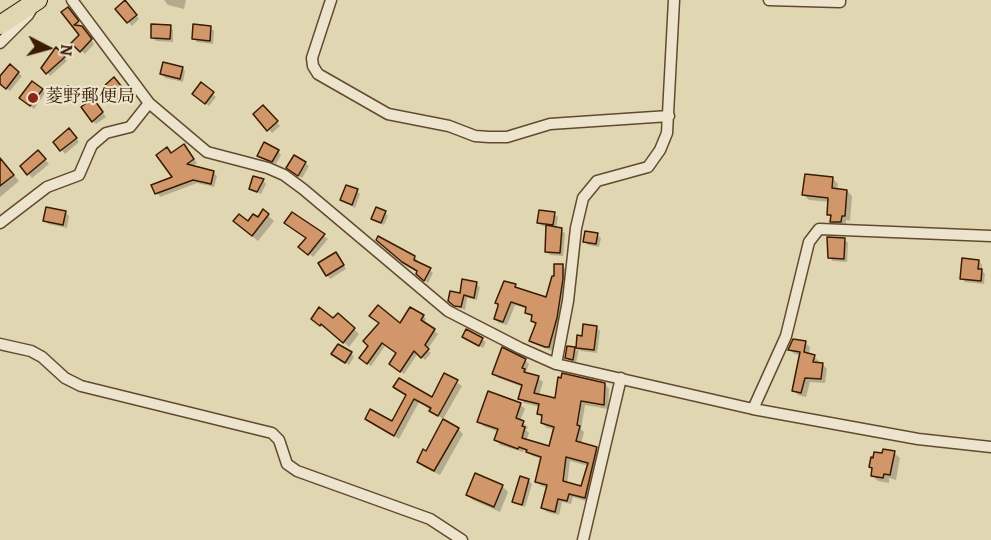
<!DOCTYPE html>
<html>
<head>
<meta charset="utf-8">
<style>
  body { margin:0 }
  #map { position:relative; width:991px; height:540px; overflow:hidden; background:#e1d6b2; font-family:Alegreya,serif }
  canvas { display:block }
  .north { position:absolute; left:18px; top:18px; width:60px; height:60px; -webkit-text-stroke:4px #ece4cd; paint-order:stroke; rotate:96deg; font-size:16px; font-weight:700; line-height:24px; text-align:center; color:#391c02 }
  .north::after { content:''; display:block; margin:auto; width:21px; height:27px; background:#391c02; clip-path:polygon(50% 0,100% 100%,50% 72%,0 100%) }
</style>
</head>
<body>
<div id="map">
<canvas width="991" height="540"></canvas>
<div class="north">N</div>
</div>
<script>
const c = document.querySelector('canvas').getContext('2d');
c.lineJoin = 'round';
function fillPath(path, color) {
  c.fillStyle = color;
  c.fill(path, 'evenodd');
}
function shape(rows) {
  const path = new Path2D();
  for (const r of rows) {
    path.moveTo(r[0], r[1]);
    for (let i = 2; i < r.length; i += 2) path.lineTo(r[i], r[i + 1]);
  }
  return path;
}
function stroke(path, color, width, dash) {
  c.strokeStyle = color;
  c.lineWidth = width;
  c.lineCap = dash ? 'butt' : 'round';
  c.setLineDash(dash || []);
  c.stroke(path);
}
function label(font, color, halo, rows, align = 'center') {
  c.font = font + ' Alegreya,"Noto Serif JP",serif';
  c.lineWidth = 4.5;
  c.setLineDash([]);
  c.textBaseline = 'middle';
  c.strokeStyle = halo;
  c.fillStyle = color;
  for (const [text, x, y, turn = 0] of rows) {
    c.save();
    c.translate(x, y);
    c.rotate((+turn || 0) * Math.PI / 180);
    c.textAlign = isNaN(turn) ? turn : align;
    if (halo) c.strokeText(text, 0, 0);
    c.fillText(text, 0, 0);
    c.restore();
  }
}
fillPath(shape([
  [164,0,186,0,184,9,168,5],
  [128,6,139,19,132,26,117,9],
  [71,12,94,44,85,54,77,47,81,35,63,13],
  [170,27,173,30,173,42,156,41,152,37],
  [210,28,214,31,213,44,197,42,193,38],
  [56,50,67,61,50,76,43,68],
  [10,66,22,76,10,91,0,83,0,79],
  [182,68,185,71,183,82,165,78,162,74],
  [117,83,128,96,119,104,116,101],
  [202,84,216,97,209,106,198,97],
  [68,88,78,100,74,104,64,92],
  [42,90,45,93,34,109,24,101],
  [96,104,106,117,96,124,93,121],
  [263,107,280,126,272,133,255,114],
  [69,130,79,142,65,154,55,142],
  [187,149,197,163,191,167,213,172,217,176,214,187,197,183,160,197,153,186,174,178,172,154],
  [278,151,281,155,276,164,262,159,259,156],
  [38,152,49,164,32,178,22,166],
  [0,159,19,181,0,197],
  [305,163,309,166,302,178,292,171],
  [833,179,838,184,837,190,847,191,852,196,850,221,846,220,846,227,837,226,832,221,832,218,828,214,830,202,809,200,804,195],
  [263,180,266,184,261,194,250,189],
  [357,191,360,194,355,208,342,200],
  [47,209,66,213,69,216,67,228,48,224,45,220],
  [263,211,274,221,258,241,241,227,258,219],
  [385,212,388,216,384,225,373,218],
  [292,214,328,239,313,257,301,246,307,238],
  [554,214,558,217,556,229,565,233,563,256,550,255,546,252,548,227,542,226,538,222],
  [597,235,601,238,599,247,588,245,585,242],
  [844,239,848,243,847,262,833,261,830,258],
  [381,244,415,258,418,261,417,263,430,270,433,273,428,283,417,274,418,272,407,266],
  [339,257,346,269,330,279,320,264],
  [979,261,982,265,982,271,985,274,984,284,965,282,962,278],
  [562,265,566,270,564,305,552,351,535,344,531,340,536,325,532,321,533,318,526,313,527,309,515,305,507,325,499,323,495,319,499,305,497,303,515,286,519,290,547,298],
  [476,284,480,287,477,300,467,298,465,310,454,305,461,295],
  [423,316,426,319,424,323,438,334,427,350,431,353,425,360,418,353,404,374,394,367,397,354,385,346,371,366,361,358,401,326],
  [334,320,354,329,359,334,349,347,327,328,326,329,318,324],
  [596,327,600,331,597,353,581,351,579,349,576,363,570,361,566,358,575,349,577,351,578,337,583,338],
  [467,331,486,342,483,348,464,337],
  [805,343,810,347,809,355,814,357,819,361,818,364,822,364,827,369,825,383,810,382,806,397,798,395,794,390,801,355,794,354,790,349],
  [351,353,354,357,349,365,337,358],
  [525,360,529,364,526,372,538,378,543,382,539,395,557,399,605,384,609,389,608,409,585,405,581,429,584,432,581,444,596,448,601,453,589,502,573,497,571,504,562,502,559,515,547,512,543,508,547,488,541,486,537,482,542,459,533,456,524,450,523,452,500,445,496,440,499,432,483,426,479,421,520,404,525,409,520,421,528,427,526,430,529,433,526,441,550,448,555,429,547,428,542,423,543,419,538,414,540,407,524,403,520,398,523,387,498,378,494,374],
  [570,461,589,466,582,488,567,484],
  [445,375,462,386,443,419,419,402,399,439,366,419,393,423,407,396,395,387,433,399],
  [458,429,463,434,440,475,424,467,419,462,427,453],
  [894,453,900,458,896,480,889,478,889,483,878,481,872,475],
  [528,480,532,484,525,507,514,502],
  [502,486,508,492,500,512,473,500,467,495]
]), '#0003');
const building = shape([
  [125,0,137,15,127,23,115,9,125,0],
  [68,7,79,21,74,25,82,26,92,39,80,52,71,43,79,35,61,12,68,7],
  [151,24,171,25,170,39,151,38,151,24],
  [193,24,211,26,210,41,192,39,193,24],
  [56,47,65,57,46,74,41,68,56,47],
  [163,62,183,67,180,79,160,74,163,62],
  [10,64,19,72,6,89,0,84,0,76,10,64],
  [114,77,126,92,115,102,104,89,104,86,114,77],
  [32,81,43,89,30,106,19,98,32,81],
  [201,82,214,92,205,104,192,94,201,82],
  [68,86,76,95,70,101,62,92,68,86],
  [93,98,103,112,92,122,81,107,93,98],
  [263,105,278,121,267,131,253,114,263,105],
  [69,128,77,138,60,151,53,142,69,128],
  [264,142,279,150,272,162,257,156,264,142],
  [184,144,194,159,187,164,214,171,211,184,193,180,155,194,151,185,172,177,156,155,167,147,171,153,184,144],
  [38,150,46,159,27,175,20,166,38,150],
  [294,155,306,162,298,176,286,168,294,155],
  [0,158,14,175,0,186,0,158],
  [805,174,833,177,832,188,847,190,845,216,842,216,841,222,830,222,831,215,827,215,828,198,802,195,805,174],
  [253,176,264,179,257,192,249,189,253,176],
  [346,185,358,189,352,205,340,200,346,185],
  [46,207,66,211,63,225,43,221,46,207],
  [376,207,386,211,381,223,371,219,376,207],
  [263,209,269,214,252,236,233,221,239,214,248,221,253,214,258,217,263,209],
  [539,210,555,212,553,225,537,223,539,210],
  [292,212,325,234,308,255,298,247,306,238,284,223,292,212],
  [546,225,562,228,560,253,545,252,546,225],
  [585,231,598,233,596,244,583,242,585,231],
  [378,236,415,256,414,260,431,268,424,281,416,274,417,271,402,262,376,240,378,236],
  [827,237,845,238,844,259,828,258,827,237],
  [336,252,344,265,326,276,318,263,336,252],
  [962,258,979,260,978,269,982,269,981,281,960,279,962,258],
  [554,264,563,264,563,279,557,318,549,347,545,347,529,341,536,323,531,321,532,315,525,313,526,307,511,302,503,322,494,319,498,306,498,304,495,303,504,281,516,284,515,287,546,297,552,276,554,276,554,264],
  [462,279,477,282,474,298,464,295,461,307,454,306,448,301,450,291,460,293,462,279],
  [378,305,400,323,410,307,424,315,421,320,435,329,425,345,429,349,421,358,414,351,400,372,389,364,396,353,382,343,367,364,359,358,368,346,363,341,379,323,369,316,378,305],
  [319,307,333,318,338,313,355,328,343,343,321,324,320,326,311,319,319,307],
  [583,324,597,326,594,350,576,348,577,335,582,336,583,324],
  [466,329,483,338,479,346,462,337,466,329],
  [793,339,806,341,804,352,815,355,813,362,823,363,821,379,805,378,801,393,792,391,800,352,788,350,793,339],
  [338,344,352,352,345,363,331,354,338,344],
  [567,346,575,347,573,360,565,358,567,346],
  [502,347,526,359,522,368,525,369,524,372,539,376,534,393,555,398,558,377,561,378,562,373,605,383,604,405,581,401,577,425,580,426,576,441,597,447,585,498,569,494,567,501,558,499,555,512,541,508,547,485,535,482,541,457,526,452,527,450,519,447,518,449,494,440,498,429,477,422,488,391,521,403,516,418,524,421,522,426,525,427,522,438,549,446,554,427,541,423,542,415,537,414,539,404,518,399,522,385,492,374,502,347],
  [566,457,588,463,581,486,563,481,566,457],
  [444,373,458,380,438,416,429,411,431,408,414,399,394,436,365,419,370,409,392,421,406,395,393,387,399,378,432,397,444,373],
  [443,419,459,428,434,471,417,462,423,449,426,451,443,419],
  [883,449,895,451,890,475,884,474,883,478,871,476,872,468,869,467,871,457,873,458,874,452,882,453,883,449],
  [475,473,503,485,494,507,466,495,475,473],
  [520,476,529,479,522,505,512,502,520,476]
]);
fillPath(building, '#d1976b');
stroke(building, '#391c02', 1.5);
const street = shape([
  [72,0,149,103,207,152,268,168,284,175,303,189,448,311,520,348,556,364,753,409,918,439,991,447],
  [331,0,312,58,313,66,318,74,388,114,449,126,475,136,489,137,507,137,550,124,669,116],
  [769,0,840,2,840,0],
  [0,43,28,15,31,10],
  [0,223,47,187,79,175,92,145,106,133,130,127,149,103],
  [0,344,31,351,42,357,65,378,81,386,272,433,279,440,287,464,297,471,430,519,462,540],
  [556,364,568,301,576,228,583,198,597,181,648,167,660,150,667,133,674,0],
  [753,409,786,336,809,242,819,229,991,236],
  [583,540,621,378]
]);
const highway = shape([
  [0,25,38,0]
]);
stroke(street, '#634a2e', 13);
stroke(highway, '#391c02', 20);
stroke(street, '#ece4cd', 10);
stroke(highway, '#e1d6b2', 18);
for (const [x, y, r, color] of [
  [33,98,6,"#8f2418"]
]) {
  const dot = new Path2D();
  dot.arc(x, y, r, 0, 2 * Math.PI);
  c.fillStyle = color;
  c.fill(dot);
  stroke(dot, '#ece4cd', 2);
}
label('18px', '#391c02', '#ece4cd', [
  ["菱野郵便局",45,98]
], 'left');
</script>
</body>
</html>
